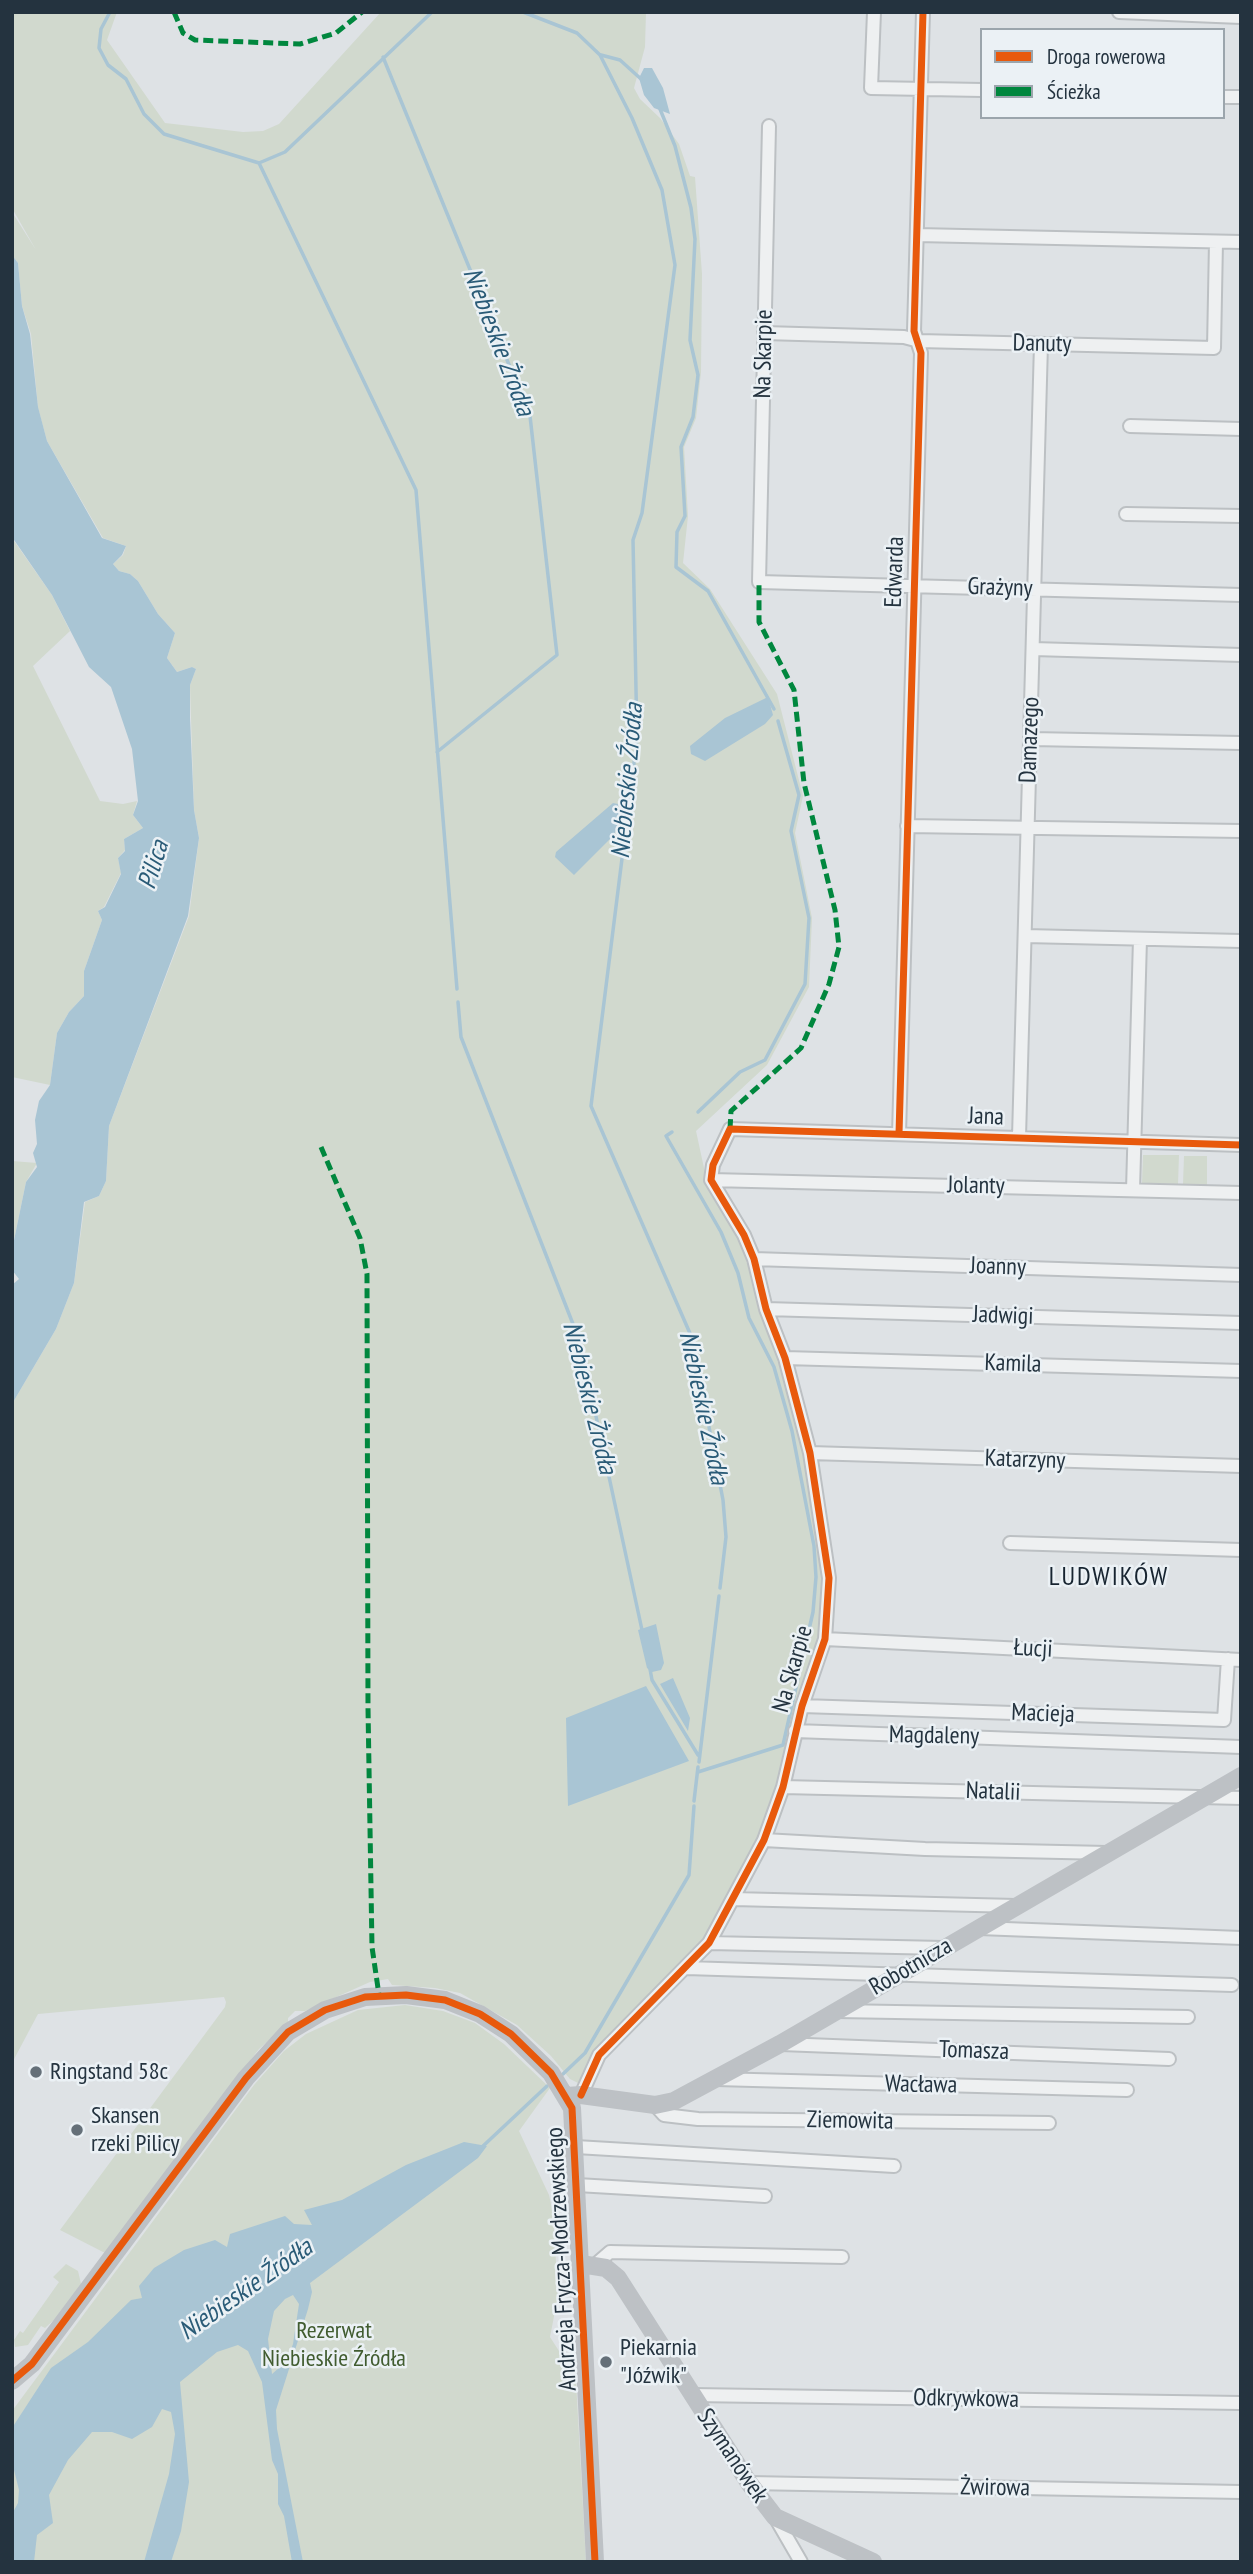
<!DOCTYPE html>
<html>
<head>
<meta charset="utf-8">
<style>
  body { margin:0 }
  #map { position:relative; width:1253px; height:2574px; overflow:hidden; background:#dee2e5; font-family:"PT Sans Narrow",sans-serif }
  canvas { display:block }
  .frame { position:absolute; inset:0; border:14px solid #24333f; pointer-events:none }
  .legend { position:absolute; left:980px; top:28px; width:245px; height:91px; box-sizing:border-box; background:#ebf1f5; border:2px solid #9ba5ac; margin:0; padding:9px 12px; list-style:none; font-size:21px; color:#24333f }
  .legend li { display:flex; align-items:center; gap:14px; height:35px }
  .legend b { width:35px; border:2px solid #9ba5ac }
</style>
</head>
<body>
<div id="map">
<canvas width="1253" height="2574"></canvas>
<div class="frame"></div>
<ul class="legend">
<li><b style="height:9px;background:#e8590c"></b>Droga rowerowa</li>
<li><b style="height:9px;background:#00873e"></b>Ścieżka</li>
</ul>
</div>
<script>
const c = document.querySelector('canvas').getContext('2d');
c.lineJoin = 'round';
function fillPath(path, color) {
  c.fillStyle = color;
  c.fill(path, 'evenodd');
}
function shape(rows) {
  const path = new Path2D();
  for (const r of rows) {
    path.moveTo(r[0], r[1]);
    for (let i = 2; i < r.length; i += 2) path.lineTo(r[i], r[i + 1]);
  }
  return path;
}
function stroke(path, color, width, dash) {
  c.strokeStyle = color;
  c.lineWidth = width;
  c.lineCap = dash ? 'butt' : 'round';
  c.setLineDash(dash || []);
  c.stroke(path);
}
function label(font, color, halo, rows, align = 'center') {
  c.font = font + ' "PT Sans Narrow",sans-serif';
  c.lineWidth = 5;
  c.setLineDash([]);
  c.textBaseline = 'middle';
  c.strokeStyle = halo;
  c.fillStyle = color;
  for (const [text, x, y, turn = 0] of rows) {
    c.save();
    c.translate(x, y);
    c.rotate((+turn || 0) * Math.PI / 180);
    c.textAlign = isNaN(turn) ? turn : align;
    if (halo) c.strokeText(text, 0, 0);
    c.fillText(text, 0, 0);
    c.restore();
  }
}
fillPath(shape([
  [12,12,117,12,107,40,165,123,243,132,263,131,279,124,381,12,646,12,645,47,634,88,640,99,660,118,679,144,690,176,695,177,702,274,701,372,696,418,684,447,688,516,683,563,710,589,777,694,803,796,795,833,812,918,809,987,767,1065,696,1131,707,1182,742,1235,782,1361,807,1458,825,1597,817,1641,780,1787,760,1842,705,1941,578,2083,570,2079,551,2056,517,2025,460,1993,435,1988,392,1985,388,1979,370,1982,305,2011,295,2011,288,2018,288,2023,259,2049,105,2253,60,2230,225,2007,226,2002,224,1997,38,2014,12,2063,12,1404,56,1329,74,1283,85,1202,99,1196,106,1181,109,1126,189,916,199,838,194,810,191,718,190,685,196,669,192,667,177,672,167,658,175,633,158,614,138,581,130,574,119,571,113,564,123,555,126,546,103,538,47,441,38,408,31,334,22,306,18,263,12,255,12,212,36,250,12,208],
  [12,538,52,595,70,631,33,666,100,801,123,804,137,801,133,815,143,828,124,839,125,850,118,858,121,873,104,907,98,911,102,920,84,971,84,996,69,1012,57,1033,50,1085,12,1077],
  [1143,1155,1179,1155,1178,1184,1142,1183],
  [1184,1156,1207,1156,1207,1185,1183,1184],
  [12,1161,37,1163,26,1182,12,1250],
  [405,2005,443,2011,475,2023,504,2044,550,2088,519,2131,549,2195,553,2213,558,2296,550,2337,559,2351,575,2363,586,2562,12,2562,12,2411,254,2085,284,2051,306,2034,358,2010],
  [66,2264,78,2271,82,2288,67,2308,45,2328,41,2326,28,2345,15,2347,14,2340,20,2331,23,2333,59,2282,53,2277]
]), '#d1d9ce');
fillPath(shape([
  [644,68,652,68,663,88,670,114,654,108,644,95,639,78],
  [12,255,18,263,22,306,30,334,38,407,47,441,102,538,126,546,122,555,113,564,119,571,130,574,138,581,158,614,175,633,167,658,177,672,192,667,196,669,190,685,190,718,194,810,199,838,188,916,109,1126,106,1181,99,1196,84,1202,74,1283,56,1329,12,1404,12,1285,19,1279,12,1270,12,1250,26,1182,37,1167,33,1153,37,1144,35,1120,39,1101,50,1085,57,1033,69,1012,84,996,84,971,102,920,98,911,105,907,121,874,118,858,125,851,124,839,143,828,133,815,138,801,132,749,111,687,89,667,52,595,12,537],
  [768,697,773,715,765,724,705,761,691,754,690,746,725,718],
  [613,803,618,804,620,823,613,836,574,875,555,857,556,852],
  [656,1624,664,1663,661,1670,652,1672,647,1668,638,1630],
  [673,1678,690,1718,688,1731,660,1684],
  [646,1686,689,1761,568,1806,566,1718],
  [464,2142,487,2146,478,2158,310,2283,312,2292,308,2309,276,2410,277,2429,303,2562,292,2562,284,2516,278,2504,278,2474,272,2460,262,2382,248,2351,238,2345,217,2352,180,2382,189,2482,181,2531,171,2562,144,2562,169,2474,175,2434,171,2412,162,2409,152,2427,132,2439,112,2432,92,2432,68,2460,49,2495,53,2523,37,2535,34,2562,12,2562,12,2514,18,2503,19,2490,12,2462,12,2428,51,2368,88,2342,131,2300,142,2298,139,2286,154,2268,184,2250,215,2240,227,2247,230,2234,285,2216,294,2224,312,2225,304,2210,342,2200,406,2165],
  [293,2295,299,2304,293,2344,287,2361,272,2374,268,2339,274,2311,285,2299]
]), '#a9c5d4');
stroke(shape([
  [110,12,101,29,99,48,108,65,126,79,144,114,164,134,259,163,285,152,432,12],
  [523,12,577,33,600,55,632,118,662,190,675,265,642,513,633,540,637,739,591,1106,692,1338,723,1500,726,1537,720,1588],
  [601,55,620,60,641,79],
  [383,57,530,416,557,655,437,752],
  [660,109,675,146,691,208,695,239,690,340,698,375,693,417,681,447,685,516,677,532,676,567,708,591,774,709],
  [259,163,416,490,457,989],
  [458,1002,461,1037,580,1342,642,1630],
  [698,1112,740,1072,765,1060,805,984,809,918,791,831,799,795,778,721],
  [672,1132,666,1136,721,1232,738,1273,749,1318,774,1367,792,1431,814,1546,816,1577,813,1612,783,1745,698,1772],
  [650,1669,652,1680,698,1755],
  [699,1762,719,1596],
  [694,1801,698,1767],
  [563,2074,585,2053,689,1875,694,1806],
  [482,2147,547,2086]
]), '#a9c5d4', 3.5);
const street = shape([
  [874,12,871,88,982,90],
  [1119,12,1241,17],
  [1223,97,1241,97],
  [769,126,759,582,1241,595],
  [917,235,1241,242],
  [764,333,904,337,919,341,1214,348,1216,242],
  [1130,426,1241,429],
  [1126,514,1241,516],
  [1033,649,1241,655],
  [1031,739,1241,743],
  [907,826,1241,831],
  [1025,936,1241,941],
  [899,1134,921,353,914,331,923,12],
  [1019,1137,1041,344],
  [711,1180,1241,1193],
  [1133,1190,1140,939],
  [754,1259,1241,1275],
  [766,1309,1241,1323],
  [785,1358,1241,1371],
  [810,1453,1241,1466],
  [1010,1543,1241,1550],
  [825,1639,1241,1660],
  [802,1706,1224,1720,1228,1659],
  [795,1731,1241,1747],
  [783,1787,1241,1798],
  [764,1840,925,1849,1107,1853],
  [733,1899,1016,1906],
  [979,1928,1241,1938],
  [709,1943,943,1948],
  [686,1968,1232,1985],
  [837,2011,1188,2017],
  [781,2044,1169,2059],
  [716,2079,1127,2090],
  [581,2095,599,2055,709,1943,764,1840,783,1787,802,1706,825,1639,829,1578,810,1453,785,1358,766,1309,754,1259,744,1235,711,1180,713,1165,730,1129,1241,1145],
  [655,2105,664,2115,698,2119,1049,2123],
  [576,2147,894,2166],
  [577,2185,765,2196],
  [595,2265,610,2252,842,2257],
  [692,2395,1241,2403],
  [749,2483,1241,2492],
  [775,2517,801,2562]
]);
stroke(street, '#bcc0c3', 16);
stroke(street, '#eef0f1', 12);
stroke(shape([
  [567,2096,581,2095,655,2105,674,2101,780,2044,1241,1776],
  [581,2264,606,2268,618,2278,749,2483,775,2517,873,2562],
  [12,2381,32,2364,246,2078,288,2032,325,2010,365,1997,406,1995,445,2000,480,2014,511,2034,551,2073,572,2108,595,2562]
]), '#bdc1c5', 18);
stroke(shape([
  [174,12,183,33,195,40,300,44,336,33,362,12],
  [730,1129,731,1111,801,1048,829,984,839,947,835,910,804,783,794,690,759,622,759,582],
  [321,1147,360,1238,367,1274,368,1708,372,1947,379,1995]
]), '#00873e', 5, [10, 5]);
stroke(shape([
  [899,1134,921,353,914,331,923,12],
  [581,2095,599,2055,709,1943,764,1840,783,1787,802,1706,825,1639,829,1578,810,1453,785,1358,766,1309,754,1259,744,1235,711,1180,713,1165,730,1129,1241,1145],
  [12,2381,32,2364,246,2078,288,2032,325,2010,365,1997,406,1995,445,2000,480,2014,511,2034,551,2073,572,2108,595,2562]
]), '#e8590c', 7);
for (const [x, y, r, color] of [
  [36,2072,7,"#657079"],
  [77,2130,7,"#657079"],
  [606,2362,7,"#657079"]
]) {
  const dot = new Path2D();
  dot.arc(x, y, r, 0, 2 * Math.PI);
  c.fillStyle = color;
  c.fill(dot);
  stroke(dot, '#ebf1f5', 2.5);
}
label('24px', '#24333f', '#ebf1f5', [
  ["Danuty",1042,344,1],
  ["Na Skarpie",764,354,-89],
  ["Edwarda",895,572,-88],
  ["Grażyny",1000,588,2],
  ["Damazego",1030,740,-88],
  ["Jana",986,1117,2],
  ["Jolanty",976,1186,1],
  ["Joanny",998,1267,2],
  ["Jadwigi",1003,1316,2],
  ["Kamila",1013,1364,2],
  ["Katarzyny",1025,1460,2],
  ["Łucji",1033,1649,3],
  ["Na Skarpie",793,1669,-74],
  ["Macieja",1043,1714,2],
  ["Magdaleny",934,1736,1],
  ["Natalii",993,1792,2],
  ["Robotnicza",911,1967,-30],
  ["Tomasza",974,2051,2],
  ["Wacława",921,2085,1],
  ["Ziemowita",850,2121,1],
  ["Andrzeja Frycza-Modrzewskiego",562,2259,-93],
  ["Odkrywkowa",966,2399,1],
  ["Szymanówek",732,2456,56],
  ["Żwirowa",995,2488,1]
]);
label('24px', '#24333f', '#ebf1f5', [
  ["Ringstand 58c",50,2072],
  ["Skansen",91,2116],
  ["rzeki Pilicy",91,2144],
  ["Piekarnia",620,2348],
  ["\"Jóźwik\"",620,2376]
], 'left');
label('24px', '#415c30', '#ebf1f5', [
  ["Rezerwat",334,2331],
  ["Niebieskie Źródła",334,2359]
]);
label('italic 26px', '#2a5b77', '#ebf1f5', [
  ["Niebieskie Żródła",498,342,69],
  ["Niebieskie Źródła",628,781,-85],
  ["Pilica",154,865,-73],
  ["Niebieskie Żródła",589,1398,76],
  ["Niebieskie Źródła",703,1408,78],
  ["Niebieskie Źródła",246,2290,-35]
]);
c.letterSpacing = '2px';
label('26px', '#172430', '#ebf1f5', [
  ["LUDWIKÓW",1109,1578]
]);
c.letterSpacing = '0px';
</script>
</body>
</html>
